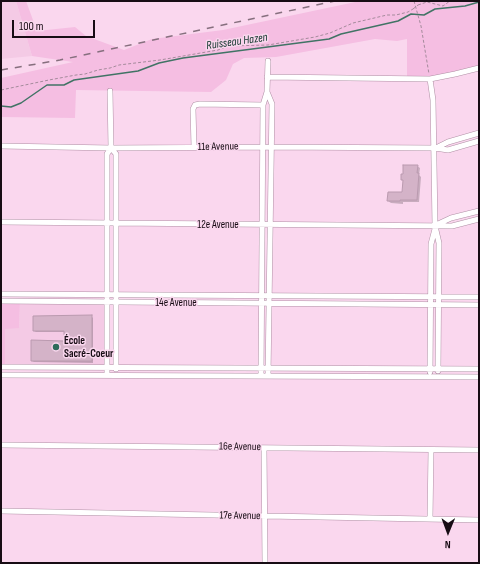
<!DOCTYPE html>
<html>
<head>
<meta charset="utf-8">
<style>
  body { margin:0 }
  #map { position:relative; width:480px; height:564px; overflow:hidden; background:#fad7ee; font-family:"Sofia Sans Condensed",sans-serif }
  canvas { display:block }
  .frame { position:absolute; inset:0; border:2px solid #170c14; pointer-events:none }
  .north { position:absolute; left:428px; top:512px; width:40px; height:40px; -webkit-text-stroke:3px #fad7ee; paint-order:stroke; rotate:181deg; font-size:11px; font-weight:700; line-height:16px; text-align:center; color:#170c14 }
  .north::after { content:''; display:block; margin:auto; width:14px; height:18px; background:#170c14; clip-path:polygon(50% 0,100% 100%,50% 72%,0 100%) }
  .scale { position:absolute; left:12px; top:20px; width:83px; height:18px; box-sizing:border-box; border:2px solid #170c14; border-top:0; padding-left:5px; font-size:12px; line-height:14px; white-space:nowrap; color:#170c14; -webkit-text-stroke:3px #fad7ee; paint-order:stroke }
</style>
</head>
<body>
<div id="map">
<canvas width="480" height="564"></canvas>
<div class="frame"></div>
<div class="north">N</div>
<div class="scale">100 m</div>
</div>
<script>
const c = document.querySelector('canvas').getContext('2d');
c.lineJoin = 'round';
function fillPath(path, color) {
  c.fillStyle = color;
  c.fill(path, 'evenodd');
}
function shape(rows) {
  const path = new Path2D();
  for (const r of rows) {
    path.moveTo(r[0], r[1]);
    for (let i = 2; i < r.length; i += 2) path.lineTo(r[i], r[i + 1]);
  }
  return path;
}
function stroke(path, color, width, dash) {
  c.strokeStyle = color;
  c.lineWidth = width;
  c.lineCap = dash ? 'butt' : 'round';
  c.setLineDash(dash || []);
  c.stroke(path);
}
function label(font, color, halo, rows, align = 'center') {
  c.font = font + ' "Sofia Sans Condensed",sans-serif';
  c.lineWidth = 3;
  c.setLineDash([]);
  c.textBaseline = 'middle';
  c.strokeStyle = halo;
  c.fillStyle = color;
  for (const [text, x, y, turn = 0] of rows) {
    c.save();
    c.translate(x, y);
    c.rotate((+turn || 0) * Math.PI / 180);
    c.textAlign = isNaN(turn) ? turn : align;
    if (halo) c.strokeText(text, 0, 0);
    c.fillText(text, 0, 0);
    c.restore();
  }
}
fillPath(shape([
  [1,1,16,1,32,56,1,59],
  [20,302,107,302,107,367,5,365,5,328,19,328]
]), '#f4cae5');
fillPath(shape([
  [16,1,26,1,37,31,75,27,86,36,124,50,152,39,223,30,360,1,479,1,479,68,430,79,407,78,407,39,397,41,375,39,276,57,244,58,233,64,226,80,211,92,76,90,75,118,1,117,1,78,73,62,32,56],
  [1,302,20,302,19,328,5,329,5,365,1,365]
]), '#f5bee2');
fillPath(shape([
  [417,166,420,168,419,175,421,177,419,202,403,202,403,204,391,203,388,201,403,193,404,181,402,180],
  [91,316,93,318,93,363,34,362,32,361,65,342,65,332,36,332,34,331]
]), '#0003');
stroke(shape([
  [1,106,11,107,21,103,47,85,64,85,74,80,138,71,159,63,183,58,329,39,341,34,398,21,411,14,424,15,435,9,465,6,479,2]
]), '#417365', 1.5);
const building = shape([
  [403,165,418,165,417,173,419,173,417,200,400,200,400,201,387,201,388,192,402,192,403,180,401,180,401,174,403,174,403,165],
  [92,315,92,361,31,361,31,340,64,341,64,331,33,331,33,316,92,315]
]);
fillPath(building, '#d4b3c8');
stroke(building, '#ba9aaf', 1);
const minor = shape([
  [268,61,267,92,272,104,268,376],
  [267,77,430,79,455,74,479,68],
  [430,79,433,100,435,226,439,243,438,371],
  [1,146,111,148,271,147,435,148,448,150,479,141],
  [194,147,193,109,195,105,200,104,263,105],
  [111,148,116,154,116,369],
  [436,148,448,142,479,133],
  [1,222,452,226,479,219],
  [436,225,451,218,479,211],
  [1,294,479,297],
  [1,301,479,305],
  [1,367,479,369],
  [430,372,431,244,435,229],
  [1,375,479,377],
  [107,375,107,154,111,148,110,91],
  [261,376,263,105,267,92],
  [1,445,479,450],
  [264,448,265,563],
  [1,511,479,520],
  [430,519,431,450]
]);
stroke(minor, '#b090a5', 6);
stroke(shape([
  [414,1,421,26,429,74],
  [418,5,427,2,443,6,450,1],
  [1,90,49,80,76,75,85,74,98,70,110,68,119,65,160,60,218,50,228,46,268,45,315,37,330,33,353,23,387,15,396,15,408,12,413,9]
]), '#a58b9c', 1, [3, 2]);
stroke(minor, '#fff', 5);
stroke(shape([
  [1,70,60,60,335,1]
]), '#866f7e', 1.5, [7, 7]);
stroke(shape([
  [413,9,418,5]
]), '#a58b9c', 1, [3, 2]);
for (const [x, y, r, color] of [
  [56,347,4,"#2d6c5a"]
]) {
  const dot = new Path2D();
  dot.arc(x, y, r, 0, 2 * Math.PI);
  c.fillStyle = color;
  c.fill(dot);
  stroke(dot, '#fad7ee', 1.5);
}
label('11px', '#170c14', '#fad7ee', [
  ["11e Avenue",218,147,-1],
  ["12e Avenue",218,225],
  ["14e Avenue",176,303],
  ["16e Avenue",240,447,1],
  ["17e Avenue",240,516,1]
]);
label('bold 11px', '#170c14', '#fad7ee', [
  ["École",64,341],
  ["Sacré-Coeur",64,354]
], 'left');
label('italic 12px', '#0d3228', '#fad7ee', [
  ["Ruisseau Hazen",237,42,-8]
]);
</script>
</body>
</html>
